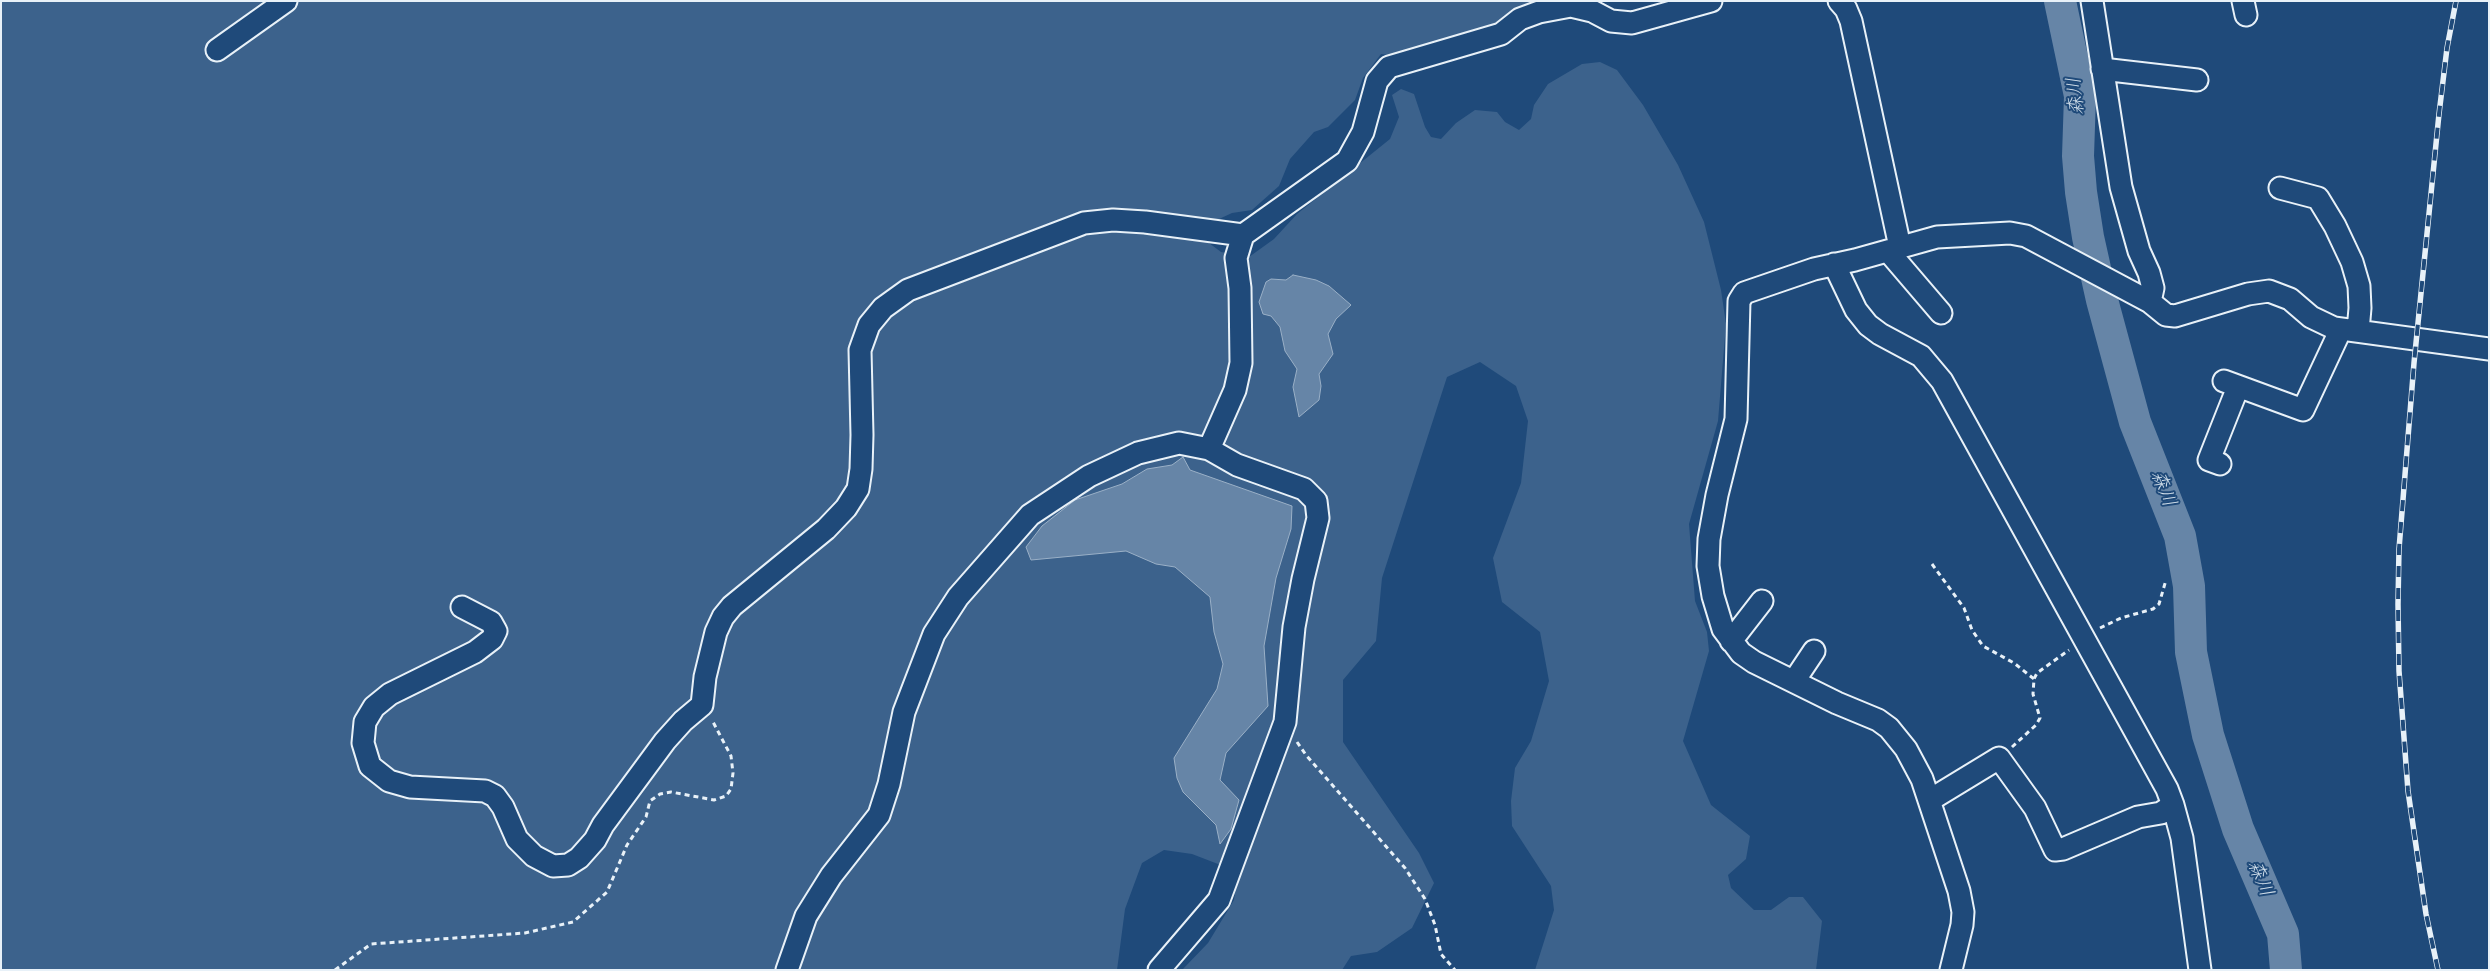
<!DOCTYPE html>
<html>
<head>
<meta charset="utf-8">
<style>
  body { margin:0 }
  #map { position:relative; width:2490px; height:971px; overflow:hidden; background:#1f4a7a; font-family:Mynerve,sans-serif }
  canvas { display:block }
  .frame { position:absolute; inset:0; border:2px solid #e8f1f8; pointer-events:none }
</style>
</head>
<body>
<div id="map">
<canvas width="2490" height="971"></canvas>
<div class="frame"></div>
</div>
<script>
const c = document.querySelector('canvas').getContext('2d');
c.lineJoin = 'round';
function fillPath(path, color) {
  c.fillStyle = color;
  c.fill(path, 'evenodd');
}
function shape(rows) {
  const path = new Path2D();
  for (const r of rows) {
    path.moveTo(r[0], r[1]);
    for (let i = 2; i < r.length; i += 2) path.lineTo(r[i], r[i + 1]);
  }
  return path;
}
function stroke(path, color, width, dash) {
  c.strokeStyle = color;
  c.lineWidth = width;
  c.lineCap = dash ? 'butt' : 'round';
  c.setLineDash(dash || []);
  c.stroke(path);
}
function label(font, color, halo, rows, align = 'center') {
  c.font = font + ' Mynerve,"Klee One",sans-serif';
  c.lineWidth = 4;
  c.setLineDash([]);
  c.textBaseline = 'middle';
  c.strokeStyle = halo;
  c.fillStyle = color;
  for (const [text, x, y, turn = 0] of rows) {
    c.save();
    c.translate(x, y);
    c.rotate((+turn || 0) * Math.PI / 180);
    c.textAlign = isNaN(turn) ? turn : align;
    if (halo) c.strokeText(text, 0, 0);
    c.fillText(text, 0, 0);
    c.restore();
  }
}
fillPath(shape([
  [1,1,1538,1,1495,27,1400,56,1381,54,1363,78,1355,100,1328,127,1314,132,1290,159,1279,186,1252,210,1232,213,1204,226,1201,237,1221,252,1249,257,1274,239,1297,214,1390,139,1399,117,1392,95,1401,89,1414,94,1425,127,1431,137,1441,139,1456,123,1475,110,1497,112,1505,122,1519,130,1531,119,1534,105,1548,84,1582,64,1600,62,1617,70,1643,105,1678,165,1704,222,1721,290,1726,324,1718,421,1689,524,1695,601,1707,632,1709,651,1683,741,1711,805,1750,836,1746,859,1728,875,1731,888,1754,910,1771,910,1789,897,1803,897,1822,921,1816,970,1535,970,1554,910,1551,886,1512,826,1511,801,1515,768,1531,741,1549,681,1540,632,1502,602,1493,558,1521,483,1528,421,1516,386,1480,362,1447,377,1382,578,1376,641,1343,680,1343,742,1419,853,1434,883,1412,928,1377,952,1351,956,1342,970,1182,970,1208,943,1234,900,1237,879,1218,864,1192,854,1164,850,1142,863,1125,909,1117,970,1,970]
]), '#3c628c');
const water = shape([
  [1293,275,1316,280,1329,286,1351,305,1336,319,1328,334,1333,354,1319,374,1321,386,1319,400,1299,417,1293,387,1297,369,1285,351,1280,327,1271,316,1263,314,1259,302,1266,282,1271,279,1286,280,1293,275],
  [1183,457,1190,470,1292,506,1291,529,1276,578,1264,646,1268,706,1226,753,1220,780,1239,800,1231,829,1220,844,1216,825,1183,792,1177,778,1174,758,1217,689,1223,664,1214,632,1210,597,1175,567,1156,564,1126,551,1031,560,1026,547,1042,526,1075,500,1122,484,1147,469,1172,465,1183,457]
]);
fillPath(water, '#6685a7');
stroke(water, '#9ab0c7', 1);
stroke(shape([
  [2060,1,2080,96,2078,156,2081,192,2088,237,2102,300,2135,422,2180,536,2189,586,2191,652,2208,735,2238,829,2283,934,2286,970]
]), '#6685a7', 32);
const minor = shape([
  [1839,1,1846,9,1851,21,1900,247],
  [2092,1,2121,187,2139,251,2149,273,2153,288,2150,302],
  [2243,1,2246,15],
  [217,50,286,1],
  [2102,69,2197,80],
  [2280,188,2318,198,2335,226,2352,262,2359,286,2360,308,2358,331],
  [1888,251,1941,313],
  [1834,264,1856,310,1868,325,1880,334,1921,356,1942,381,2167,789,2173,805,2182,838,2200,970],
  [2224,381,2303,410,2341,329],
  [1209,449,1235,390,1241,363,1240,288,1236,258,1243,235,1347,161,1363,132,1377,81,1389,67,1501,34,1520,19,1539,12,1571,6,1592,11,1611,21,1632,23,1711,1],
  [2220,464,2209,460,2238,387],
  [462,607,491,622,496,631,492,639,475,652,390,694,374,707,365,722,363,743,370,766,389,781,410,787,485,791,495,796,503,807,517,839,534,856,553,866,568,865,579,858,595,840,603,825,665,741,683,721,702,705,705,677,716,632,723,617,732,606,826,529,846,508,858,489,861,469,862,435,860,350,869,325,883,308,908,290,1084,223,1113,220,1145,222,1243,235],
  [1731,641,1762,601],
  [1794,681,1814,651],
  [1930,800,1999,758,2035,808,2055,850,2063,849,2138,817,2161,813,2173,805],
  [787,970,806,916,831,876,879,815,889,784,904,712,934,634,958,597,1030,515,1089,476,1138,453,1179,443,1209,449,1237,465,1304,489,1316,501,1318,518,1303,579,1294,627,1285,722,1219,900,1159,970],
  [1951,970,1962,925,1963,912,1959,891,1922,779,1906,749,1889,728,1878,720,1837,703,1754,662,1741,653,1723,629,1713,596,1708,566,1709,539,1717,495,1736,419,1739,301,1744,293,1814,269,1855,260,1937,237,2010,233,2026,236,2150,302,2166,315,2175,316,2248,294,2269,291,2290,299,2311,317,2334,328,2489,349]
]);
stroke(minor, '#e8f1f8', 25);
stroke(shape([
  [1932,564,1964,608,1972,630,1983,646,2014,663,2034,679],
  [2100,628,2121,618,2153,609,2159,604,2166,580],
  [1297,742,1306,755,1405,868,1425,899,1435,925,1441,954,1455,970],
  [2012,747,2036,725,2040,718,2033,694,2034,679,2037,673,2069,650],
  [335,970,371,944,525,933,573,922,607,892,627,845,646,817,650,801,660,794,671,792,714,800,726,796,731,789,733,773,731,756,712,720]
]), '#e8f1f8', 3, [5, 4]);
stroke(minor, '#1f4a7a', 21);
const rail = shape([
  [2438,970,2426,914,2408,791,2399,671,2398,604,2399,549,2414,363,2439,114,2447,48,2456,1]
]);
stroke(rail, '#e8f1f8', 5.5);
stroke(rail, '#1f4a7a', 4, [11]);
label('italic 19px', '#d4e1ec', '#1f4a7a', [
  ["森川",2077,96,-96],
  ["森川",2162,489,68],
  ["森川",2259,879,67]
]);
</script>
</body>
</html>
